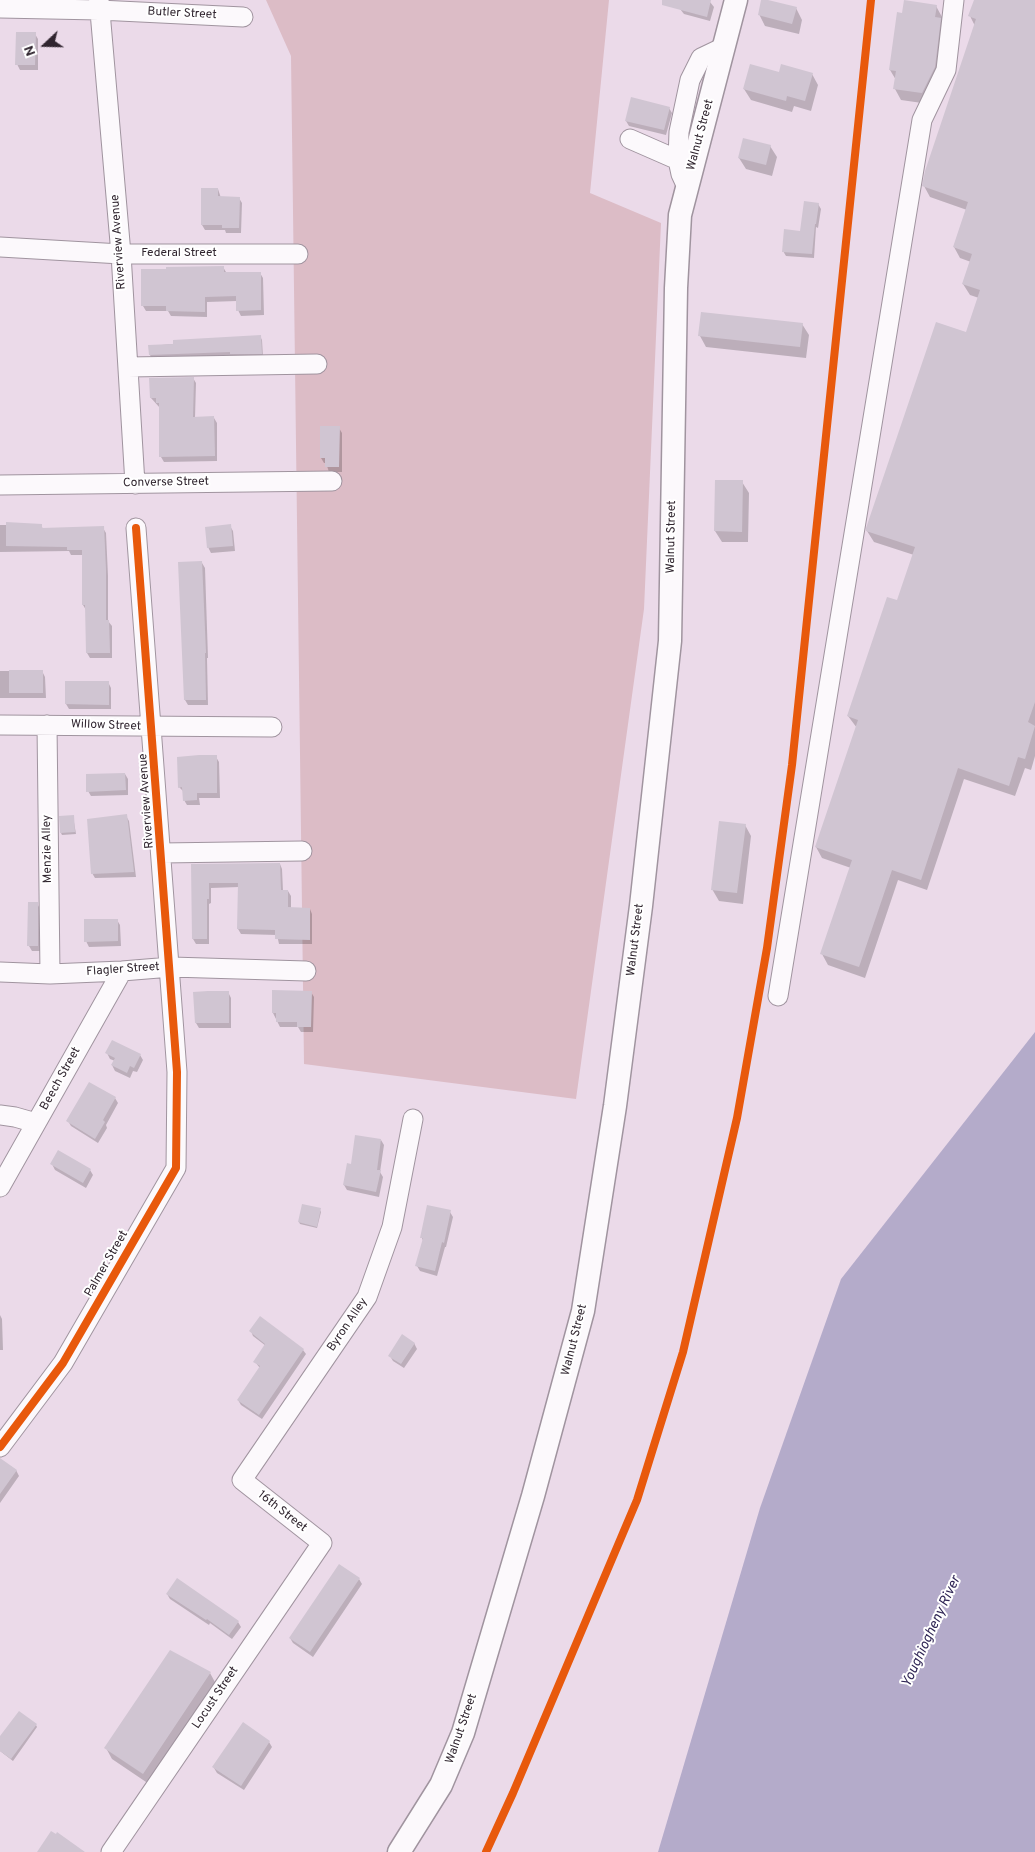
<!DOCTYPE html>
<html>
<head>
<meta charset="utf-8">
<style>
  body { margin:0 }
  #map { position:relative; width:1035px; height:1852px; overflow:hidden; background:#ebdae9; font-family:Overpass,sans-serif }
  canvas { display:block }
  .north { position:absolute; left:20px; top:20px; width:50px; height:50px; -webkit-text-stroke:4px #fff; paint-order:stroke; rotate:249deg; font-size:14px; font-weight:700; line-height:20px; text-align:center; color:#30252f }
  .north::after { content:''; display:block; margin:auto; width:18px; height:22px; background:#30252f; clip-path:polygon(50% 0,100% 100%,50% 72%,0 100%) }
</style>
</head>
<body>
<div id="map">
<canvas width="1035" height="1852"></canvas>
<div class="north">N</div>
</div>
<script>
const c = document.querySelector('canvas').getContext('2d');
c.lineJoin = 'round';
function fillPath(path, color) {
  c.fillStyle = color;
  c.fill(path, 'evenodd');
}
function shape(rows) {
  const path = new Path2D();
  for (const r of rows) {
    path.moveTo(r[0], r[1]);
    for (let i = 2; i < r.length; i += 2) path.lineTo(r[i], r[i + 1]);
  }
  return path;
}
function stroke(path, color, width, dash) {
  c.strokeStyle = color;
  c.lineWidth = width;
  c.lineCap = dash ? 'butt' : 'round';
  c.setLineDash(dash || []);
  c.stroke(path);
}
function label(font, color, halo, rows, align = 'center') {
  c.font = font + ' Overpass,sans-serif';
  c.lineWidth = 4;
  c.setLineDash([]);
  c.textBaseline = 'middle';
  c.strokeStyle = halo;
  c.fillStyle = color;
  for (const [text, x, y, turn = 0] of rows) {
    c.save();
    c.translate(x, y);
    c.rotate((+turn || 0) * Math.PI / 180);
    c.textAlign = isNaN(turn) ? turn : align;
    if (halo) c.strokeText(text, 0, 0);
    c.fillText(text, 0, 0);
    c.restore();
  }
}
fillPath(shape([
  [266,0,609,0,590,193,661,223,644,609,576,1099,304,1064,291,56]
]), '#dcbcc6');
fillPath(shape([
  [1035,1032,1035,1852,658,1852,760,1508,841,1279]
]), '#b4abca');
fillPath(shape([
  [683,0,710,2,714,7,710,21,684,14,680,9],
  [763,0,796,8,802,20,799,34,765,26,759,14],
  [975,0,1035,0,1035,756,1031,770,1025,768,1015,796,964,779,927,890,898,880,865,978,828,965,822,954,851,868,822,858,816,847,857,728,848,716,898,602,914,555,874,542,867,531,966,334,979,298,970,295,963,284,971,262,960,258,954,247,967,210,930,197,924,186,975,26,970,16],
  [936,6,942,17,942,22,946,30,929,104,901,100,895,89,896,80,890,70,903,14],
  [35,34,38,39,38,70,20,70,17,64],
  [780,74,812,74,818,85,811,111,794,106,792,112,751,100,744,89],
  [669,108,672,113,666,135,629,126,626,121],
  [770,146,777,157,772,176,746,169,739,158],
  [218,189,221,198,239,198,242,203,241,233,226,233,225,230,205,230,202,225],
  [818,204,821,209,818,228,816,227,814,258,786,256,783,251,801,232],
  [223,267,226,272,260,273,263,278,264,315,241,316,238,310,237,301,207,302,207,317,171,316,168,311,146,311,143,306],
  [802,324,809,335,806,358,706,347,700,336],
  [260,336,262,340,263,357,233,357,232,355,152,359,150,355,150,346],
  [193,378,196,383,195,418,214,418,217,423,217,461,164,462,161,457,160,408,151,398,151,379],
  [339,428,342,433,342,472,329,472,326,463,324,463,321,458],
  [742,482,749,493,748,542,722,542,715,531],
  [0,525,41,525,43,529,103,528,106,533,108,576,108,621,112,626,112,658,90,658,87,653,86,610,83,605,83,555,71,555,69,551,0,552],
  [230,526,233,531,235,551,211,553,208,547],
  [202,563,205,568,208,658,207,658,208,705,188,705,185,700],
  [0,671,42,671,45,677,46,698,0,698],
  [66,682,108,682,111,688,111,709,69,709,66,704],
  [216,757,219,762,220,798,199,798,200,805,187,805,184,800,184,792,179,787],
  [125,774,128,779,128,795,91,796,88,791],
  [73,816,76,834,62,835,61,833],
  [126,816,129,821,136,877,95,878,92,873],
  [745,825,751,836,743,904,719,901,712,889],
  [280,864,282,869,283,891,288,891,291,896,291,909,310,909,312,914,312,944,279,944,277,935,241,934,238,929,239,887,211,888,211,903,209,904,209,944,196,944,193,939,192,865],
  [37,903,40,909,41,951,32,951,29,946],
  [117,920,120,925,121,946,89,947,86,941],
  [228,992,231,998,231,1028,199,1028,196,1023],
  [311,992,314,997,313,1032,301,1032,298,1027,280,1027,273,1013],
  [107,1053,140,1055,143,1060,137,1072,133,1071,130,1078,115,1071,112,1065,115,1061,110,1059],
  [115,1098,118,1103,106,1125,107,1128,98,1143,71,1126,68,1121],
  [381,1140,384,1145,380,1172,383,1177,379,1197,347,1190,344,1185,352,1166],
  [52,1164,90,1170,93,1175,86,1188,55,1170],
  [320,1210,321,1212,317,1228,300,1224,299,1222],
  [450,1212,453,1217,446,1247,445,1247,437,1276,420,1271,417,1266,423,1241,422,1238],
  [0,1315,2,1319,3,1350,0,1350],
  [251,1331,303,1350,306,1354,262,1419,241,1405,238,1400,260,1368,255,1362,266,1346,253,1336],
  [414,1343,417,1349,404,1368,393,1361,390,1356],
  [0,1459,16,1470,19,1476,0,1503],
  [359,1579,362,1584,313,1657,293,1643,290,1638],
  [167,1594,238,1622,241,1627,232,1639,210,1623,209,1625,170,1599],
  [210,1673,216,1684,149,1784,112,1759,106,1748],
  [36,1725,37,1727,13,1761,0,1751,0,1738],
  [269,1742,272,1747,244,1790,217,1773,214,1768]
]), '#0003');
fillPath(shape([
  [662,0,711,0,707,17,662,5],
  [761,0,768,0,797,7,792,24,758,15],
  [904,0,937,5,935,17,941,18,935,67,922,93,893,89,896,71,889,70,897,12,902,13],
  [974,0,1035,0,1035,702,1028,722,1035,726,1025,759,1018,757,1009,786,958,768,921,880,892,870,859,967,820,954,852,860,815,847,858,720,847,716,887,597,897,600,915,547,866,531,866,528,936,322,966,332,980,290,962,284,972,254,953,247,968,202,922,186,925,171,976,19,968,16],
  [16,32,36,32,35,65,15,65],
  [750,64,779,72,781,64,813,73,805,101,787,96,786,101,743,89],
  [631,97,670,107,664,130,625,121],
  [743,138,771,145,766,165,738,158],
  [201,188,218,188,218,196,240,197,239,228,222,228,222,225,201,225],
  [804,201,819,203,816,224,815,224,812,254,782,252,784,229,800,231],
  [224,266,224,272,261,272,261,310,236,311,236,296,205,297,205,312,166,311,166,306,141,306,141,269,166,269,166,267],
  [701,312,803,323,800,347,698,336],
  [261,335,262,354,230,354,230,352,149,355,148,345,173,344,173,340],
  [194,377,193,417,214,416,215,456,159,457,159,403,156,403,156,398,150,398,149,378],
  [320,426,340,426,339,467,325,467,325,458,320,458],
  [715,480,743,480,742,532,714,531],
  [6,522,42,524,42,528,104,526,106,570,106,620,109,620,110,653,86,653,85,605,82,605,82,550,67,550,67,547,6,546],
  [231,524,233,546,207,548,205,527],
  [202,561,206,653,205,653,206,700,184,700,178,562],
  [9,670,43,670,43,693,9,693],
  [65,681,109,681,109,705,65,704],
  [199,755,217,755,217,793,197,793,197,800,183,801,182,787,178,788,177,757],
  [125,773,126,790,86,792,86,774],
  [127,814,134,872,91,874,87,819],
  [74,815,75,832,60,833,59,816],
  [719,821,746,824,737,893,711,890],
  [280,863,281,890,288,890,288,907,310,908,310,940,275,939,275,930,237,929,238,883,209,883,209,899,207,899,207,939,192,939,191,864],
  [28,902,38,902,38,946,27,946],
  [84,919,118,919,118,941,84,942],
  [272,990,312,991,311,1027,297,1027,297,1022,276,1022,276,1013,272,1013],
  [208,991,229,991,229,1023,195,1023,193,992],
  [112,1040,141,1054,134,1068,130,1066,127,1073,111,1065,115,1058,105,1053],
  [89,1082,116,1097,103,1120,105,1122,95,1139,66,1121],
  [355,1135,381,1139,377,1170,381,1170,376,1192,343,1185,347,1163,351,1164],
  [58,1150,91,1169,83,1183,50,1164],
  [302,1204,321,1208,317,1227,298,1222],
  [427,1205,451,1210,444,1243,442,1242,435,1271,415,1266,423,1238,420,1238],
  [260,1316,304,1349,259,1415,237,1400,260,1366,253,1362,265,1344,249,1331],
  [402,1334,415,1343,401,1364,388,1356],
  [0,1458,17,1470,0,1494],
  [339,1564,360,1578,310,1652,289,1638],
  [177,1578,239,1621,229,1635,207,1619,206,1620,166,1594],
  [170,1650,211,1672,143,1774,104,1748],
  [19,1711,37,1724,11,1759,0,1751,0,1736],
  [243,1722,270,1741,241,1786,212,1767],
  [51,1831,56,1834,57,1832,85,1852,37,1852]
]), '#d0c5d2');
const minor = shape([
  [99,0,121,254,135,484],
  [0,8,99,10,243,17],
  [630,139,678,160],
  [687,187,681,174,678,160,679,132,690,80,701,58,724,47],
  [0,247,121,254,298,254],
  [128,367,317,364],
  [0,485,332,481],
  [0,725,272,727],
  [47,725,50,974],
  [162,853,302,851],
  [0,972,50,974,122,971,171,967,306,971],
  [778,996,922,120,946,70,954,0],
  [0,1115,15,1117,36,1123],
  [0,1187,122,971],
  [0,1447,63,1363,176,1168,177,1072,136,528],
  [111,1852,322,1543,242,1480,367,1297,392,1227,413,1119]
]);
const major = shape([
  [399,1852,441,1785,463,1733,533,1496,583,1311,615,1106,641,906,670,641,676,288,680,215,736,0]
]);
stroke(minor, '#a0949f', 21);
stroke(major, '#a0949f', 25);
stroke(minor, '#fcf9fc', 19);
stroke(major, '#fcf9fc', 22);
stroke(shape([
  [0,1447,63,1363,176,1168,177,1072,136,528],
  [486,1852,513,1793,637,1500,683,1352,737,1118,767,948,792,765,871,0]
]), '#e8590c', 8);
label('12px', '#30252f', '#fff', [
  ["Butler Street",182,14,3],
  ["Walnut Street",701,135,-75],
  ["Riverview Avenue",119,242,-94],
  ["Federal Street",179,254],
  ["Converse Street",166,483,-1],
  ["Walnut Street",672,537,-89],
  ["Willow Street",106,726,2],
  ["Riverview Avenue",147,801,-94],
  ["Menzie Alley",48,849,-91],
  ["Walnut Street",636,940,-83],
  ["Flagler Street",123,970,-4],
  ["Beech Street",61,1079,-61],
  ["Palmer Street",107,1264,-60],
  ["Byron Alley",348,1325,-56],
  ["Walnut Street",575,1340,-76],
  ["16th Street",282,1512,38],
  ["Locust Street",216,1698,-56],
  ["Walnut Street",462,1729,-71]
]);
label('italic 14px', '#2e2454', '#fff', [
  ["Youghiogheny River",932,1632,-65]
]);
</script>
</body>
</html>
